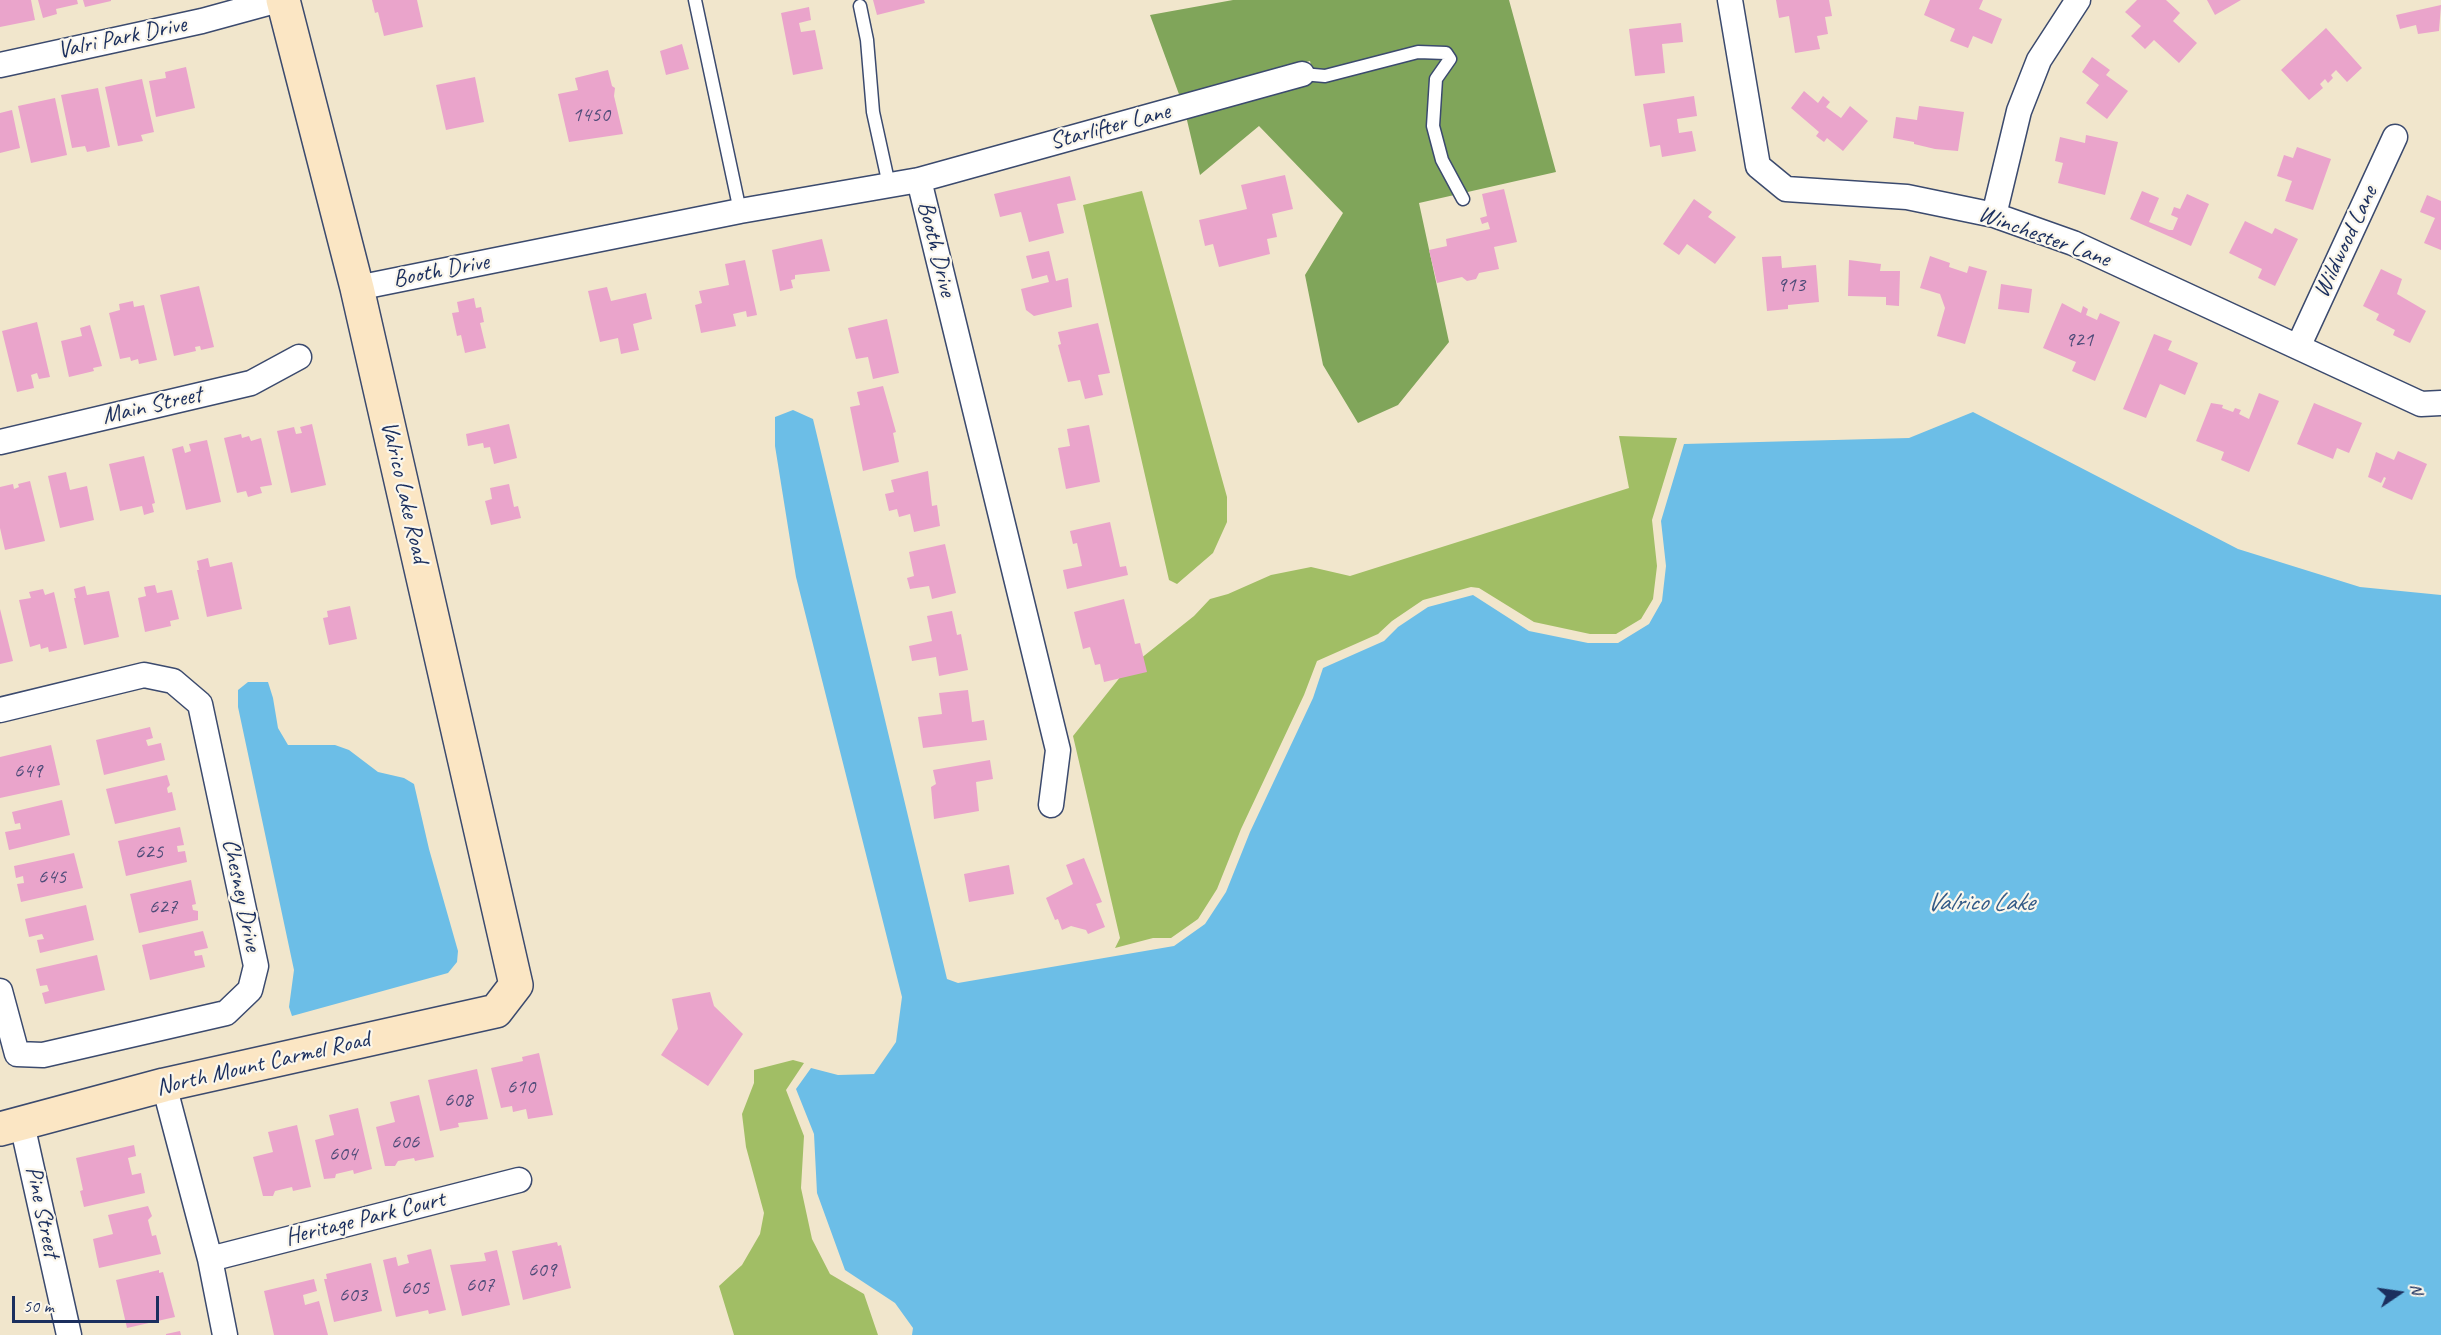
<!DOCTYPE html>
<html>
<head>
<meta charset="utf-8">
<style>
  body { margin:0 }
  #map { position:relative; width:2441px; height:1335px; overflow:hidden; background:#f1e6cc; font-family:Caveat,sans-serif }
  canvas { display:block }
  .north { position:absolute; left:2369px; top:1263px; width:60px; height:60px; -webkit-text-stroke:4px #fbf7ec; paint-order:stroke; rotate:77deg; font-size:16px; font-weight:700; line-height:24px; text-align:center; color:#1b2f5e }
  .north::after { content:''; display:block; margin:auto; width:21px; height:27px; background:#1b2f5e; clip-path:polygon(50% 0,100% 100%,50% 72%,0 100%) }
  .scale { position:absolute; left:12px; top:1296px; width:147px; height:27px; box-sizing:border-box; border:3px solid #1b2f5e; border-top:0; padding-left:8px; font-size:18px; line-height:21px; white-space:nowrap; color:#1b2f5e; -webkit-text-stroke:4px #fbf7ec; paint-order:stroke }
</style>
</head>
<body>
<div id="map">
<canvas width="2441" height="1335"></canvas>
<div class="north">N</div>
<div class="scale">50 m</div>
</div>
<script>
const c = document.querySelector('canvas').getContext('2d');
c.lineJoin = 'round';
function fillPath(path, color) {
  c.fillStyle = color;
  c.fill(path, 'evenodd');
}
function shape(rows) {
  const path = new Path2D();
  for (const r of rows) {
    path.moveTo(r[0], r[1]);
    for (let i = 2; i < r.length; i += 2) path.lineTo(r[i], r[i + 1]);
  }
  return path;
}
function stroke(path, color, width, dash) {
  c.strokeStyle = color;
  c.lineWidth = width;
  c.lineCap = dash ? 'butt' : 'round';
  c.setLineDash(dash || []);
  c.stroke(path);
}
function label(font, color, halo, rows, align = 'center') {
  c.font = font + ' Caveat,sans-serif';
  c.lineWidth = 4.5;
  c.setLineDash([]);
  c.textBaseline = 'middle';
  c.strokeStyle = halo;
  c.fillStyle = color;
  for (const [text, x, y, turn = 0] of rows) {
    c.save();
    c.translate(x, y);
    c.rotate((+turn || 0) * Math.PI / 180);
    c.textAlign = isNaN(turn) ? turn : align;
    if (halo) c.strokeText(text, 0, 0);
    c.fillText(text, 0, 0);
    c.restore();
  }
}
fillPath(shape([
  [1142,191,1227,497,1227,522,1213,553,1177,584,1169,580,1083,205],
  [1619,436,1677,438,1652,520,1657,566,1653,599,1641,619,1616,634,1590,634,1534,622,1479,588,1471,587,1423,600,1392,621,1378,634,1317,661,1304,695,1241,829,1217,889,1198,919,1171,938,1153,938,1115,948,1120,938,1073,736,1125,671,1194,616,1210,599,1228,594,1271,575,1311,567,1350,576,1629,488],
  [793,1060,804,1063,786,1090,804,1136,801,1188,812,1239,830,1274,864,1294,878,1335,734,1335,719,1286,742,1265,760,1234,764,1213,746,1147,742,1114,754,1083,754,1070]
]), '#a1be65');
fillPath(shape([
  [1233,0,1509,0,1556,172,1419,203,1449,342,1398,405,1358,423,1323,365,1305,275,1343,213,1259,126,1200,175,1186,116,1315,81,1310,61,1180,97,1150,15]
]), '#80a55a');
fillPath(shape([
  [793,410,813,419,947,979,958,983,1174,946,1205,924,1226,892,1250,832,1313,698,1323,668,1384,641,1398,627,1428,607,1473,595,1529,631,1588,643,1618,643,1649,624,1662,601,1666,566,1661,521,1684,444,1909,438,1973,412,2238,549,2360,587,2441,595,2441,1335,912,1335,913,1328,895,1303,845,1270,817,1193,814,1134,796,1089,811,1068,838,1075,874,1074,896,1042,902,997,796,577,775,446,775,417],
  [248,682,268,682,273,698,278,728,288,745,335,745,349,750,378,772,404,778,414,784,429,849,458,951,457,962,448,973,292,1016,289,1007,294,970,238,707,238,690]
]), '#6cbee7');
fillPath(shape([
  [0,0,31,0,35,20,0,27],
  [38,0,77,0,78,4,56,9,57,14,43,18],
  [83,0,111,0,111,1,85,7],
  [372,0,417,0,423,27,384,36,378,12,375,13],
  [873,0,924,0,925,3,877,15],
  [1776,0,1829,0,1832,16,1825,17,1828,34,1817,36,1820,49,1795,53,1789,16,1779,18],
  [1930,0,1983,0,1979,9,2002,19,1992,44,1973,36,1968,48,1950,41,1955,29,1924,15],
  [2137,0,2166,0,2180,13,2173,21,2197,43,2179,63,2154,40,2145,49,2131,36,2141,26,2125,12],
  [2207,0,2241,0,2215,15],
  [2441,5,2439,31,2418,34,2416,25,2400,29,2396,15],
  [809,7,811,20,799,23,801,32,815,30,823,69,793,75,781,13],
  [1681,23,1683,42,1662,44,1665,73,1635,76,1629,29],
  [2326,28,2362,68,2347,82,2336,70,2331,75,2333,78,2328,83,2325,79,2320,84,2323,88,2309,100,2281,70],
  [682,44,689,69,666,75,660,51],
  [2092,57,2110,70,2106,75,2128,91,2107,119,2086,103,2099,85,2082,72],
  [186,67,195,108,156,117,149,81,166,78,165,72],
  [608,70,612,86,615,88,614,96,623,134,569,142,558,94,578,90,575,78],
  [475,77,484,122,446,130,436,85],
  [142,79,154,132,141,135,143,141,118,146,105,87],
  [98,88,110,147,87,152,85,146,72,148,61,95],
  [1804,91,1818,103,1823,96,1830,102,1826,107,1841,118,1850,106,1868,121,1843,151,1827,138,1824,142,1816,136,1819,132,1791,108],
  [1694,96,1697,116,1677,119,1679,133,1692,131,1696,151,1662,157,1660,145,1650,147,1643,104],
  [55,98,67,155,31,163,18,106],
  [1919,106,1964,112,1958,151,1935,149,1914,144,1914,142,1893,138,1896,117,1917,120],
  [12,110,20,148,0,153,0,113],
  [2086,135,2118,142,2105,195,2058,183,2063,163,2055,161,2060,137,2085,143],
  [2297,147,2331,159,2313,210,2285,201,2292,181,2277,176,2284,155,2293,158],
  [1285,175,1293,209,1272,214,1277,237,1267,239,1270,254,1219,267,1213,244,1205,246,1199,220,1247,209,1241,185],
  [1070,176,1076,200,1057,204,1064,233,1029,242,1021,212,1000,217,994,194],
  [1504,189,1517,242,1494,247,1499,269,1479,273,1476,279,1467,281,1462,277,1437,283,1429,250,1447,246,1446,239,1490,229,1488,222,1482,224,1480,218,1487,216,1482,194],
  [2142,191,2159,198,2149,222,2169,230,2173,230,2178,218,2171,215,2174,207,2180,209,2187,194,2209,204,2191,246,2130,219],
  [2427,195,2441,201,2441,250,2424,243,2435,218,2420,212],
  [1694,199,1712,212,1708,217,1736,237,1715,264,1687,244,1679,255,1663,244],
  [2245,221,2272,234,2275,228,2298,239,2275,286,2258,278,2262,269,2229,253],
  [822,239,830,271,795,275,795,279,791,280,793,288,780,291,772,250],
  [1049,251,1056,281,1068,278,1072,307,1034,316,1026,310,1021,289,1049,282,1047,275,1032,279,1026,256],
  [1781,256,1782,268,1816,265,1819,302,1788,305,1788,309,1767,311,1762,257],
  [1930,256,1950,263,1949,267,1967,273,1969,266,1987,271,1965,344,1937,336,1945,308,1940,294,1920,288],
  [745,260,757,315,747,317,746,311,733,314,736,326,701,333,695,305,702,303,699,291,729,285,725,264],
  [1849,260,1881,264,1880,271,1900,271,1899,306,1886,305,1886,297,1848,296],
  [2381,269,2402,279,2397,294,2426,311,2410,343,2393,335,2395,330,2376,320,2379,314,2363,306],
  [2001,284,2032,289,2029,313,1998,309],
  [199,286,214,347,201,350,200,346,195,347,196,351,174,356,160,295],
  [607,287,611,301,646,293,652,319,633,324,639,350,621,354,618,338,600,342,588,291],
  [474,298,476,308,481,307,484,322,480,323,486,348,465,353,461,335,457,336,452,313,459,312,457,302],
  [133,301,134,307,144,305,157,360,139,364,138,359,131,361,130,357,120,359,109,313,120,310,119,304],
  [2062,303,2081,313,2083,306,2088,309,2086,315,2097,320,2100,313,2120,322,2095,381,2072,371,2076,362,2043,348],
  [887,319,899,373,873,379,868,357,856,359,848,328],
  [37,322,50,377,39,379,37,373,31,375,34,388,17,392,2,331],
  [1098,323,1110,373,1098,375,1103,395,1085,399,1080,380,1068,382,1058,345,1061,344,1058,332],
  [90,325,102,366,93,368,94,371,69,377,61,341,82,336,80,328],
  [2154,334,2172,341,2168,350,2198,363,2185,395,2160,384,2146,418,2123,409],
  [883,386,896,432,893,433,899,462,863,471,850,407,860,405,857,392],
  [2259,393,2279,401,2249,472,2221,460,2224,452,2196,441,2211,403,2223,405,2222,408,2233,412,2235,408,2241,410,2239,414,2249,419],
  [2314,403,2362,423,2349,453,2337,448,2333,459,2297,444],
  [312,424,326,485,291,493,277,431,294,427,296,434,302,433,300,427],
  [509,424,517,458,494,464,490,447,484,448,483,443,468,446,466,434],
  [1089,425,1100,482,1066,489,1058,448,1070,446,1067,429],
  [241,434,242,438,249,436,251,441,261,438,272,485,260,487,262,493,248,497,246,491,237,493,224,438],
  [207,440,221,502,186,510,172,449,183,446,185,453,191,451,189,444],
  [2398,451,2427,464,2412,500,2382,487,2386,478,2384,477,2381,483,2368,477,2376,452,2394,460],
  [144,456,155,503,152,504,154,512,144,515,142,506,120,511,109,464],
  [928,471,932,506,937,505,940,526,914,532,910,514,899,517,897,509,889,511,885,494,894,492,891,480],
  [66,472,70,490,87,486,94,520,60,528,48,476],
  [30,481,45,541,5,550,0,528,0,487,13,484,14,489,19,487,18,484],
  [509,484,514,507,518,506,521,518,491,525,485,501,492,499,490,488],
  [1110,522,1120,567,1126,566,1128,575,1067,589,1063,570,1082,566,1077,543,1073,544,1070,531],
  [945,544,956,593,932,599,929,586,910,589,907,578,914,576,909,552],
  [208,558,210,567,232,562,242,609,207,617,197,570,199,570,197,561],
  [155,585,157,593,172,590,179,619,170,621,171,626,145,632,138,598,146,596,144,587],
  [85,586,87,595,109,591,119,637,84,645,74,598,76,598,74,589],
  [43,589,45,595,54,592,67,648,49,652,48,647,41,649,40,644,30,647,19,600,31,598,29,592],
  [1124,599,1135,644,1140,643,1147,672,1104,682,1100,664,1095,665,1090,647,1083,649,1074,612],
  [350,606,357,639,329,645,323,618,328,617,327,611],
  [0,609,13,661,0,664],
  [952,611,957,635,961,634,968,670,939,676,936,657,912,661,909,646,932,641,927,616],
  [968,690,972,722,984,720,987,740,923,748,918,717,942,714,939,693],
  [150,727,153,738,146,740,148,746,161,743,165,760,104,775,96,740],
  [51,745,60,785,0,798,0,757],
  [990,760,993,779,976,782,979,811,934,819,931,787,936,784,933,770],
  [167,775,170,785,167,788,168,793,172,792,176,810,115,824,106,789],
  [62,800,70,835,9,850,5,832,21,829,20,823,15,824,12,812],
  [180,827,184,845,177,846,178,852,185,851,187,862,126,876,118,841],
  [74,853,83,888,21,902,17,884,24,883,23,876,16,878,14,866],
  [1084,858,1102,902,1096,904,1105,927,1088,934,1086,930,1071,926,1062,930,1058,919,1055,920,1046,898,1073,884,1066,865],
  [1009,865,1014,894,969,902,964,874],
  [191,880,196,904,192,905,193,910,198,911,198,920,139,933,130,894],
  [86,905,94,940,40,953,37,940,44,939,42,934,29,937,25,919],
  [203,931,208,948,194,951,195,956,202,955,205,967,150,980,142,945],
  [97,955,105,990,45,1004,42,993,49,991,47,985,40,986,36,969],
  [710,992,714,1006,743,1034,708,1086,661,1055,678,1029,672,999],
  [539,1053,553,1115,528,1119,526,1109,513,1112,512,1106,501,1108,491,1068,523,1061,522,1057],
  [477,1069,488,1119,458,1123,459,1127,440,1131,428,1080],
  [419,1095,434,1157,415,1161,414,1158,398,1161,395,1166,385,1166,376,1127,395,1122,390,1102],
  [358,1108,372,1169,354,1174,353,1170,336,1174,335,1178,324,1179,315,1140,334,1135,329,1115],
  [297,1125,311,1187,293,1191,292,1187,275,1191,273,1196,263,1196,253,1157,273,1152,268,1132],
  [134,1145,136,1156,128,1158,132,1175,141,1173,145,1193,84,1207,80,1191,83,1190,76,1158],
  [148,1206,152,1216,148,1220,152,1236,156,1235,161,1254,99,1268,93,1239,113,1234,108,1215],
  [557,1242,558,1246,561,1245,571,1288,523,1300,512,1251],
  [431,1249,446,1310,429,1314,428,1310,396,1317,383,1260,396,1257,398,1266,409,1263,407,1255],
  [497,1250,510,1305,462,1316,450,1265,486,1261,484,1253],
  [371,1263,382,1311,334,1322,324,1279,327,1279,326,1274],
  [159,1270,159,1273,163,1272,175,1317,127,1328,116,1280],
  [314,1279,317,1291,303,1295,305,1305,319,1301,328,1335,274,1335,264,1291],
  [180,1331,181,1335,166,1335,166,1334]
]), '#eaa4cb');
const lane = shape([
  [695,0,740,211],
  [860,6,867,40,873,112,889,185],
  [1302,74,1325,76,1418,52,1446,53,1450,59,1436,79,1433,126,1442,160,1463,199]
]);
const street = shape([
  [1730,0,1758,166,1786,189,1907,197,1994,215,2073,243,2421,404,2441,403],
  [0,65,202,21,279,0],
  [919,180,1058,750,1051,805],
  [1994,215,2019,111,2039,60,2078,0],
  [357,288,740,211,919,180,1302,74],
  [2298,347,2395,137],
  [0,442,251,383,299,357],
  [0,710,144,675,173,681,200,704,256,966,250,990,226,1013,43,1055,17,1054,0,991],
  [164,1085,210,1259,225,1335],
  [22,1124,69,1335],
  [210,1259,519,1180]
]);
const secondary = shape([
  [0,1129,164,1085,496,1011,516,985,357,288,283,0]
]);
stroke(lane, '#3b4a6e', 15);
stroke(street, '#3b4a6e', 27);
stroke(secondary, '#3b4a6e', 36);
stroke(lane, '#fff', 12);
stroke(street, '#fff', 24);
stroke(secondary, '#fbe6c4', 33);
label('21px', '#4f4c79', null, [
  ["1450",591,115],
  ["913",1791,285],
  ["921",2079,340],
  ["649",28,771],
  ["625",149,852],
  ["645",52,877],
  ["627",163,907],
  ["610",521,1087],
  ["608",458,1100],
  ["606",405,1142],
  ["604",343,1154],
  ["609",542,1270],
  ["607",480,1285],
  ["605",415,1288],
  ["603",353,1295]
]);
label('24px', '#1b2f5e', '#fbf7ec', [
  ["Valri Park Drive",122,38,-12],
  ["Starlifter Lane",1110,127,-15],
  ["Winchester Lane",2044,237,20],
  ["Wildwood Lane",2346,242,-65],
  ["Booth Drive",936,249,76],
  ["Booth Drive",441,271,-11],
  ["Main Street",152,406,-13],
  ["Valrico Lake Road",404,492,77],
  ["Chesney Drive",241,895,78],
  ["North Mount Carmel Road",263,1064,-13],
  ["Pine Street",42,1212,78],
  ["Heritage Park Court",365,1219,-14]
]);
label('italic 26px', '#335a87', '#fbf7ec', [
  ["Valrico Lake",1980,903]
]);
</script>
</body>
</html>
